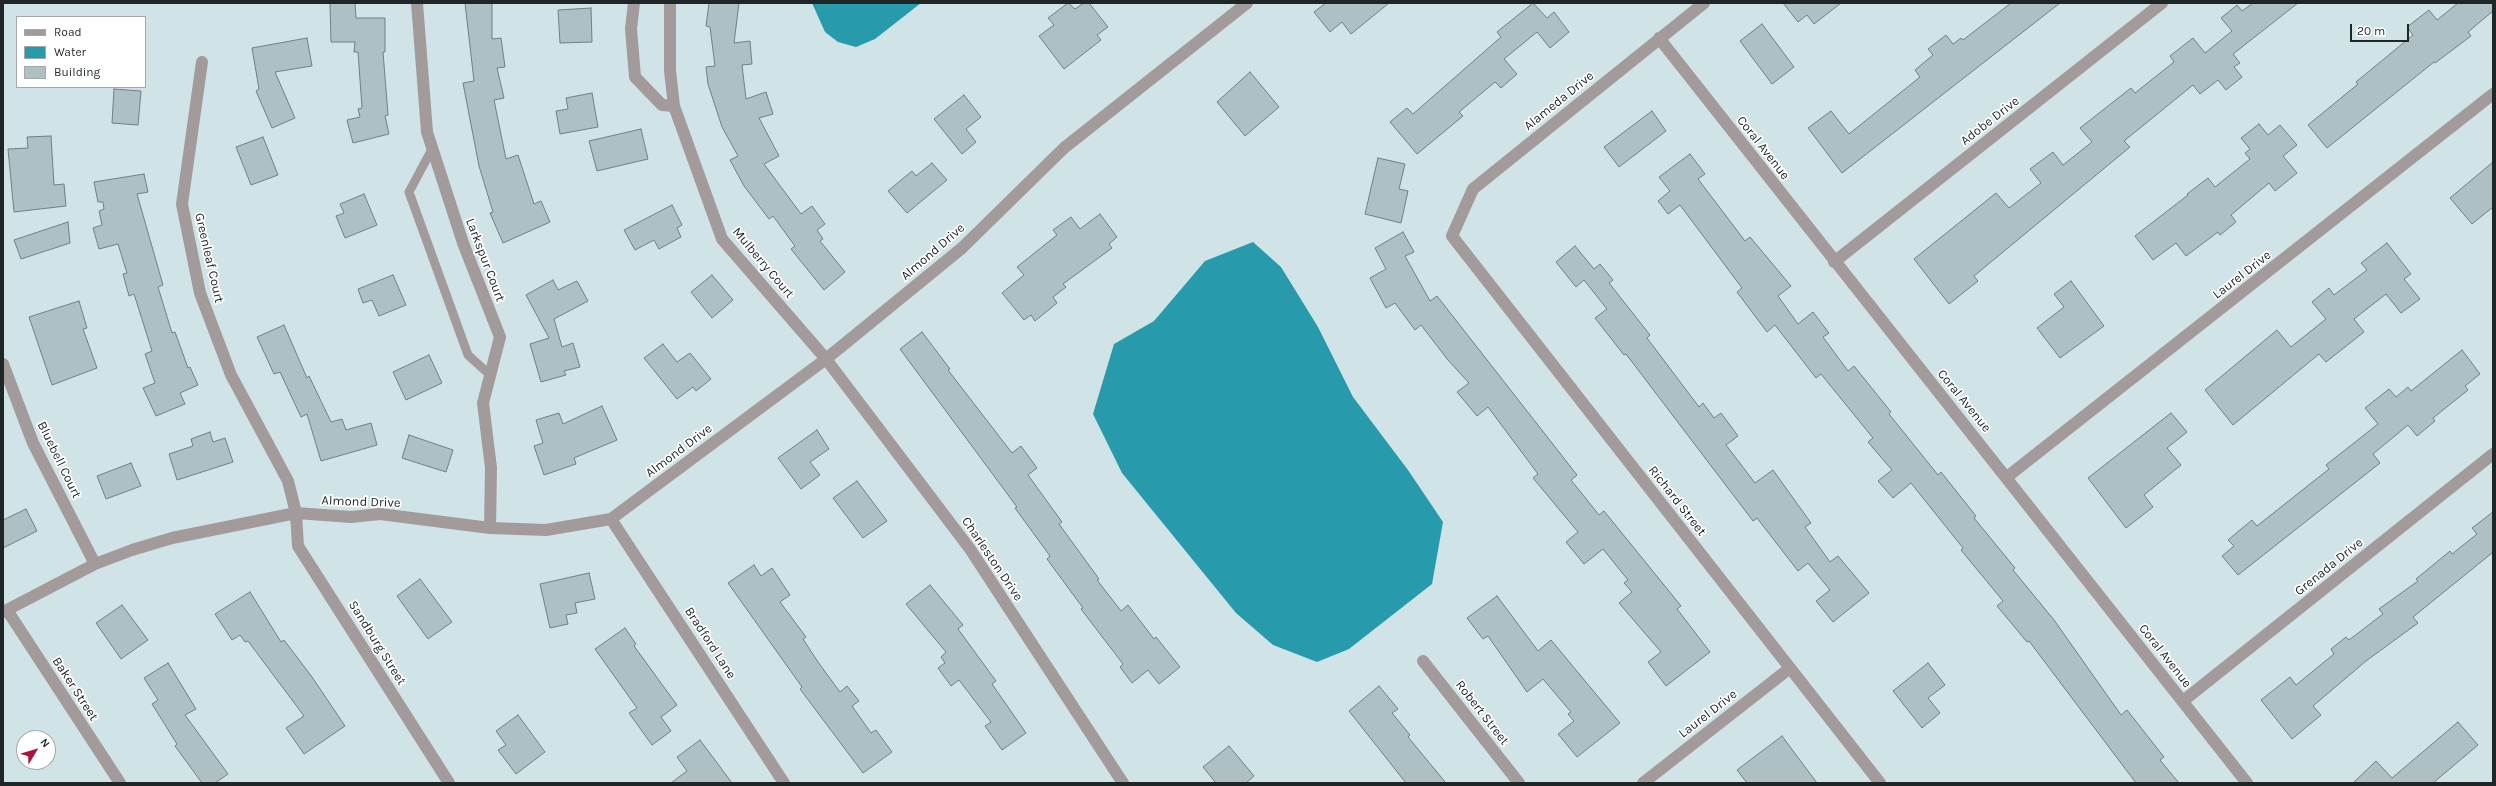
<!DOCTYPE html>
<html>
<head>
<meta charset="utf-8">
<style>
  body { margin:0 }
  #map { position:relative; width:2496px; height:786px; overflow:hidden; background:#d0e3e6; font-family:Karla,sans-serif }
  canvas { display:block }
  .frame { position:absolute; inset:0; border:4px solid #1f2627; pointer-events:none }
  .legend { position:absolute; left:16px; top:16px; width:130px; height:72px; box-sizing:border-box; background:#fff; border:1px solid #a5a8a9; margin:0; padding:5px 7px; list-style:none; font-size:12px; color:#1f2627 }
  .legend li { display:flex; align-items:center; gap:8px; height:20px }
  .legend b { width:20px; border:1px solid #a5a8a9 }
  .north { position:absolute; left:16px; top:730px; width:40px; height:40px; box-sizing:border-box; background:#fff; border:1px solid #a5a8a9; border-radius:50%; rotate:52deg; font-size:11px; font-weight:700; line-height:16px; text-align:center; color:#1f2627 }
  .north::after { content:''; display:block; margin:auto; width:14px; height:18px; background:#aa133b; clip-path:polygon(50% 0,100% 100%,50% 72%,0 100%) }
  .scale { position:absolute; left:2350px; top:24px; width:59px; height:18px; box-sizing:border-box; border:2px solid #1f2627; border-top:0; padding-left:5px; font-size:12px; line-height:14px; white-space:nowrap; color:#1f2627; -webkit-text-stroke:3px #fff; paint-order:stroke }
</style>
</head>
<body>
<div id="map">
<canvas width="2496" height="786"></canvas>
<div class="frame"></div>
<ul class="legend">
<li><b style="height:5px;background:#a39b9b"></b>Road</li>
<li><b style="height:11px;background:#279bac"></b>Water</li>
<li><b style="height:11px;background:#aec0c3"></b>Building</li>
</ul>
<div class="north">N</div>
<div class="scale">20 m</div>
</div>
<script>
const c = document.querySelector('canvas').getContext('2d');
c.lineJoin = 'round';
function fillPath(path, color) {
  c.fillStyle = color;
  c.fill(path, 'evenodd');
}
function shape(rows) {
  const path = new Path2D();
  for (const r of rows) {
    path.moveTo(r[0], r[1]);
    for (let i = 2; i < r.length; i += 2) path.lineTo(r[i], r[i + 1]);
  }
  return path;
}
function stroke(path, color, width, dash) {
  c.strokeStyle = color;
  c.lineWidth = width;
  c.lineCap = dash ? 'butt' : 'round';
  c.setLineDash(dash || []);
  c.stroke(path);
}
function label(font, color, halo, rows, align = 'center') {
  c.font = font + ' Karla,sans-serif';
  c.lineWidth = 3.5;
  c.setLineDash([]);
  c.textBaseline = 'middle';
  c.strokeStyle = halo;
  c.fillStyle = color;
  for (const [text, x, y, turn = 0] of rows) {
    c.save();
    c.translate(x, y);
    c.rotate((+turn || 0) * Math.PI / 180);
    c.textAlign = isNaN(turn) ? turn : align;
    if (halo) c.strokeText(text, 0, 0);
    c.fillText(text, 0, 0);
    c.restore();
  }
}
fillPath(shape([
  [812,3,921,3,875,39,856,47,838,42,825,32],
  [1253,242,1281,267,1318,327,1353,397,1408,470,1443,522,1432,584,1349,649,1317,662,1273,645,1236,613,1122,473,1093,414,1114,344,1154,321,1205,261]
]), '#279bac');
const building = shape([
  [330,3,355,3,356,18,385,18,385,52,383,52,388,115,385,116,389,134,353,143,347,120,360,117,358,109,362,108,358,52,354,52,355,42,331,42,330,3],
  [465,3,492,3,492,39,501,38,505,67,497,68,504,98,494,100,506,159,518,155,534,204,541,201,550,222,503,243,490,213,493,212,479,166,463,83,474,81,465,3],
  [709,3,739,3,734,43,750,41,752,64,742,65,746,99,766,92,773,114,759,118,779,156,764,164,801,214,812,206,825,224,817,230,823,239,820,241,845,272,824,290,791,249,795,246,773,216,769,219,744,186,730,160,738,156,722,127,708,84,706,67,715,66,710,27,706,26,709,3],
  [1068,3,1075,9,1084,3,1089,3,1108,27,1097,35,1101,40,1064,69,1039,36,1054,25,1048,18,1068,3],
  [1326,3,1389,3,1351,34,1342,22,1330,32,1314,12,1326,3],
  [1533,3,1547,18,1554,12,1569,32,1550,48,1537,32,1504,59,1517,74,1501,88,1495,82,1459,112,1463,116,1417,154,1390,122,1407,108,1413,114,1501,37,1497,32,1533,3],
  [1783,3,1841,3,1814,24,1807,15,1798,22,1783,3],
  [2011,3,2060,3,1842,173,1808,128,1831,111,1849,134,1920,77,1915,70,1933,55,1928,49,1946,35,1953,44,1961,38,1963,40,2011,3],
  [2253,3,2298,3,2233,54,2240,63,2234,67,2242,77,2226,90,2218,80,2200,94,2193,85,2124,141,2130,147,1974,276,1978,281,1949,304,1914,259,1996,193,2009,208,2041,183,2030,169,2053,152,2063,165,2092,142,2080,128,2131,88,2135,93,2174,62,2170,56,2193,38,2205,53,2232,31,2221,18,2237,5,2242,11,2253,3],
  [2458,3,2493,3,2493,11,2468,32,2471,36,2435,63,2434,62,2327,148,2308,125,2358,84,2356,82,2413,35,2407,27,2429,10,2437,20,2458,3],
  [591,8,592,42,560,43,558,10,591,8],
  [1762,24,1794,67,1772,84,1740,41,1762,24],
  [307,38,312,66,275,72,295,118,272,128,256,91,259,89,252,48,307,38],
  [1250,72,1279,107,1245,136,1217,102,1250,72],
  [114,89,141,91,138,125,112,123,114,89],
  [592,93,598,127,560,134,556,111,568,109,566,98,592,93],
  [964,95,981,117,966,129,976,142,962,154,934,119,964,95],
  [1652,111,1666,131,1619,167,1604,147,1652,111],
  [2259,124,2268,135,2280,125,2297,145,2283,156,2297,173,2275,191,2269,183,2231,215,2236,222,2220,235,2218,232,2186,256,2176,243,2153,260,2135,236,2188,195,2187,194,2208,178,2215,187,2250,159,2245,153,2250,149,2241,138,2259,124],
  [641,129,648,159,597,171,589,141,641,129],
  [51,136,54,185,64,184,66,206,14,212,8,149,28,148,27,137,51,136],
  [263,137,278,175,251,185,236,147,263,137],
  [1690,154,1705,174,1698,179,1745,241,1750,237,1791,286,1778,296,1798,324,1813,312,1829,333,1823,337,1848,371,1854,366,1891,412,1889,414,1938,475,1941,472,1976,516,1974,518,2015,568,2013,570,2054,620,2121,715,2127,710,2164,757,2160,760,2179,783,2136,783,2029,641,2027,642,1997,606,2003,601,1961,550,1963,548,1911,483,1893,498,1878,481,1892,470,1868,442,1873,438,1821,374,1816,378,1775,325,1767,332,1737,292,1742,288,1680,205,1668,214,1658,201,1670,191,1659,177,1690,154],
  [1378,158,1405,164,1399,189,1408,191,1401,223,1365,214,1378,158],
  [2493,162,2493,207,2472,224,2450,198,2493,162],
  [932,163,947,180,907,213,888,191,912,171,916,176,932,163],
  [144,174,148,192,137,194,163,285,158,287,172,333,175,332,188,368,190,367,198,385,180,393,185,404,156,416,143,388,155,383,145,354,152,351,134,294,129,296,123,274,127,273,118,244,99,249,93,228,102,225,99,211,104,209,103,202,98,202,94,182,144,174],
  [364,194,377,225,345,238,336,216,344,213,340,204,364,194],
  [672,205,682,225,677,228,681,237,659,249,654,240,635,250,624,230,672,205],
  [1100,214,1117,237,1109,244,1112,248,1063,284,1066,287,1053,297,1057,303,1035,321,1031,315,1024,320,1002,293,1024,275,1017,267,1057,235,1053,230,1071,217,1080,229,1100,214],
  [68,222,70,243,21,259,14,240,68,222],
  [1403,232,1414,252,1405,256,1430,301,1437,296,1577,475,1571,480,1599,515,1604,511,1681,606,1677,609,1710,652,1666,686,1648,662,1661,652,1619,603,1632,592,1624,583,1628,580,1603,549,1584,564,1566,542,1578,532,1533,478,1538,474,1488,407,1477,416,1457,392,1469,383,1448,360,1421,325,1415,330,1395,303,1386,308,1370,278,1386,269,1375,248,1403,232],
  [2387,243,2411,274,2404,279,2420,299,2401,313,2386,294,2354,319,2364,332,2326,362,2319,354,2233,425,2205,390,2277,330,2291,347,2326,319,2312,302,2329,288,2334,295,2367,270,2361,263,2387,243],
  [1575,246,1594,269,1600,264,1613,280,1609,283,1650,335,1647,338,1699,407,1703,403,1714,418,1721,413,1738,436,1726,445,1755,483,1773,470,1811,523,1805,527,1830,562,1838,556,1869,593,1833,622,1816,601,1830,590,1808,563,1798,571,1757,518,1753,521,1626,354,1624,355,1595,318,1607,309,1584,280,1576,287,1556,262,1575,246],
  [393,275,406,305,379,316,372,300,363,303,358,289,393,275],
  [712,275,733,300,712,318,691,292,712,275],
  [553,280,558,290,577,281,588,301,554,319,562,347,573,343,580,367,564,371,566,375,541,382,530,344,549,338,526,295,553,280],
  [2071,281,2104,326,2060,358,2037,328,2064,307,2054,294,2071,281],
  [79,301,87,328,83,329,97,368,52,385,29,317,79,301],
  [284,325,307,378,309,376,331,422,342,419,346,430,371,423,377,445,321,461,307,414,301,417,280,372,274,374,257,337,284,325],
  [922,332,950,369,948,370,1012,453,1021,446,1037,468,1028,475,1062,522,1059,524,1099,579,1097,580,1121,611,1128,605,1154,639,1156,637,1180,667,1159,684,1148,670,1132,683,1120,667,1123,664,1081,609,1083,608,1047,559,1050,556,1015,508,1017,507,900,349,922,332],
  [663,344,677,362,690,353,711,379,696,391,693,387,677,399,644,358,663,344],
  [2462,350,2480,374,2465,386,2468,390,2433,418,2435,421,2417,436,2408,425,2373,454,2380,463,2238,575,2222,556,2234,546,2228,540,2252,520,2257,526,2329,469,2326,465,2378,424,2365,408,2389,389,2396,397,2408,387,2411,391,2462,350],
  [429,355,442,383,406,400,393,372,429,355],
  [602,406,617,440,574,458,576,464,544,475,534,446,543,443,536,420,559,413,563,424,602,406],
  [2171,413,2187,432,2167,448,2181,465,2144,495,2153,507,2126,528,2088,478,2171,413],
  [817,430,829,449,810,462,820,475,801,489,778,458,817,430],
  [210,432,213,442,225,438,233,462,177,480,169,454,193,446,191,439,210,432],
  [409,435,453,450,446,472,402,458,409,435],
  [131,463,141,486,106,499,97,476,131,463],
  [857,481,887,521,863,538,833,498,857,481],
  [26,509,37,531,3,548,3,520,26,509],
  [2493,512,2493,555,2492,553,2413,617,2418,623,2366,661,2313,706,2321,715,2292,739,2261,700,2290,677,2296,685,2334,654,2331,649,2346,637,2349,640,2383,614,2379,609,2418,581,2416,579,2450,551,2452,554,2477,534,2472,528,2493,512],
  [754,565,761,576,772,568,790,595,780,602,806,637,803,639,818,662,840,692,847,686,859,701,852,706,871,733,876,730,892,752,863,773,800,689,802,687,728,583,754,565],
  [589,573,595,599,575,603,577,613,566,615,568,624,550,628,540,584,589,573],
  [420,579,452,622,428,639,397,596,420,579],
  [930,585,963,625,958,629,996,681,992,684,1026,733,1002,750,985,726,991,722,959,680,951,686,938,668,945,663,941,657,946,652,906,604,930,585],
  [250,592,281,642,284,640,312,677,345,726,304,754,286,728,304,716,248,641,245,642,240,635,232,640,215,614,250,592],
  [1497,596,1538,651,1551,640,1620,723,1577,757,1558,734,1574,721,1568,714,1571,712,1543,679,1527,692,1488,636,1483,639,1467,618,1497,596],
  [122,605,148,640,121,659,96,623,122,605],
  [625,628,636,644,634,646,677,705,661,717,671,731,652,745,629,713,637,708,595,649,625,628],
  [168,663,196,709,185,715,228,774,215,783,202,783,175,746,177,744,152,704,158,700,144,678,168,663],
  [1928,663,1945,685,1928,698,1940,713,1922,728,1893,691,1928,663],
  [1379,686,1398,709,1392,713,1410,735,1408,737,1446,783,1406,783,1349,711,1379,686],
  [518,715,545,752,516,774,498,750,506,745,496,731,518,715],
  [2458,722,2478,745,2433,783,2353,783,2376,761,2392,778,2458,722],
  [1782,736,1817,783,1747,783,1737,770,1782,736],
  [700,740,732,783,671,783,687,771,677,757,700,740],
  [1229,746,1254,776,1246,783,1216,783,1203,767,1229,746]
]);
fillPath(building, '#aec0c3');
stroke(building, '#6f8083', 1);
stroke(shape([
  [432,149,409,192,468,355,490,375]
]), '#a39b9b', 9);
stroke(shape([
  [417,3,427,132,463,243,500,337,483,403,491,468,490,528],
  [634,3,631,29,635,77,662,105,674,106],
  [670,3,670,71,674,106,722,239,826,359,970,549,1123,783],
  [1704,3,1473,189,1452,236,1880,783],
  [1659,38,2247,783],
  [202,62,182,204,200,293,231,375,288,481,296,513,298,546,449,783],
  [1834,262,2162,3],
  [3,364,33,443,95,564],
  [2007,477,2493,94],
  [611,519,784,783],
  [7,610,120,783],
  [3,612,95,564,132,550,172,538,296,513,351,517,380,514,490,528,546,530,611,519,826,359,962,248,1064,148,1247,3],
  [1423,661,1519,783],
  [2183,701,2493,454],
  [1643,783,1790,668]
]), '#a39b9b', 12);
label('13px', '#1f2627', '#fff', [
  ["Alameda Drive",1559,101,-39],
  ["Adobe Drive",1990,121,-38],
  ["Coral Avenue",1763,148,52],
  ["Almond Drive",933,252,-41],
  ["Greenleaf Court",209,258,77],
  ["Larkspur Court",485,260,69],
  ["Mulberry Court",763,263,50],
  ["Laurel Drive",2242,275,-38],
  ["Coral Avenue",1964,401,51],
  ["Almond Drive",679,451,-37],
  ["Bluebell Court",59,460,64],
  ["Richard Street",1677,501,52],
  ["Almond Drive",361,502,2],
  ["Charleston Drive",992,559,56],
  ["Grenada Drive",2329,567,-39],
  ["Sandburg Street",377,643,58],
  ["Bradford Lane",710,643,57],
  ["Coral Avenue",2165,656,52],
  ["Baker Street",75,689,57],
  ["Robert Street",1482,713,52],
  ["Laurel Drive",1708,714,-38]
]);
</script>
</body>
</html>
